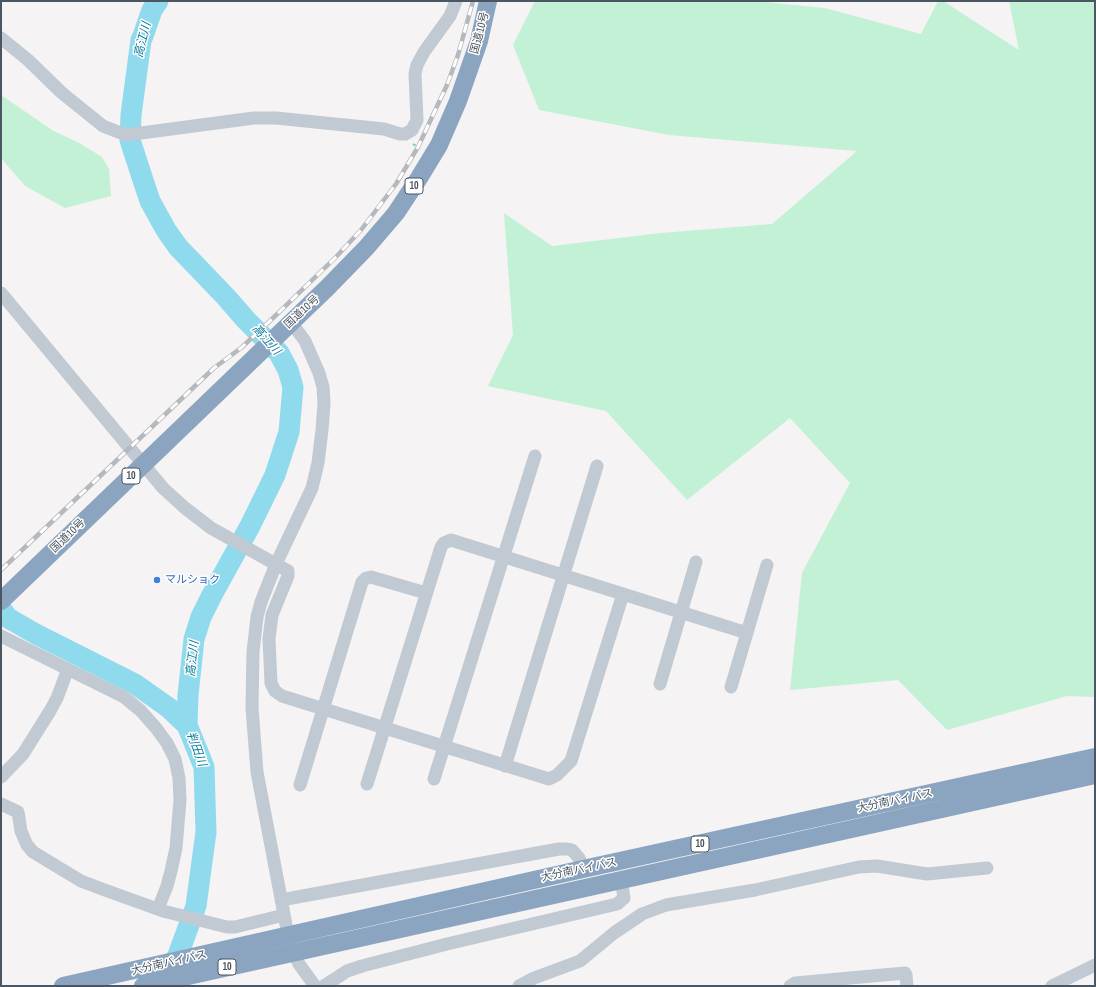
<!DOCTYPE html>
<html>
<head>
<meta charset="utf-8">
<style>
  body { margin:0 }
  #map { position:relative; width:1096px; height:987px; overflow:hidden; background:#f5f3f3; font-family:"Archivo Narrow",sans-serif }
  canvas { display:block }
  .frame { position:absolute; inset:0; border:2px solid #4a5661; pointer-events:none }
</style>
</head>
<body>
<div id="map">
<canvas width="1096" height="987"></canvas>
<div class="frame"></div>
</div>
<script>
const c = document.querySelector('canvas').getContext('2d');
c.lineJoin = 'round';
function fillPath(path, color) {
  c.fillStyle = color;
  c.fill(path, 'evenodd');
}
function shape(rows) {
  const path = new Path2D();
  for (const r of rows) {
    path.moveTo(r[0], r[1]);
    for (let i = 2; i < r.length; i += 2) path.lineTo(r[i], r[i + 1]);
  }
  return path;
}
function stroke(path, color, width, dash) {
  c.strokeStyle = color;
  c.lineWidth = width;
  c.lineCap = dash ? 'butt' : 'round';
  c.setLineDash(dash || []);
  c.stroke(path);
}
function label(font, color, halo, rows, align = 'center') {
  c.font = font + ' "Archivo Narrow","Noto Sans JP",sans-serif';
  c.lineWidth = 3;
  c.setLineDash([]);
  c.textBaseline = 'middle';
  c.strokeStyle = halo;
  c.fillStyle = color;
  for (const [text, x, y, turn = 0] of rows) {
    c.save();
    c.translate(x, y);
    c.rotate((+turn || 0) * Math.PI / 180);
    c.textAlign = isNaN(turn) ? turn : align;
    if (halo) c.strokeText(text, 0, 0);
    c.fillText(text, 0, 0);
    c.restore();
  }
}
fillPath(shape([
  [535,1,754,1,825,8,921,34,938,1,943,1,1019,50,1009,1,1095,1,1095,697,1067,696,947,730,898,680,790,690,802,573,850,483,790,418,687,500,606,411,488,386,513,335,504,213,552,246,661,233,772,224,857,151,669,135,539,110,513,45],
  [1,95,52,130,81,144,102,157,109,169,111,196,65,208,25,186,1,158]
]), '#c3f1d5');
stroke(shape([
  [158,1,152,10,143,36,141,40,131,115,130,140,142,177,150,201,166,230,178,247,226,297,246,320,279,353,288,370,293,387,289,432,275,475,250,526,212,595,201,617,194,639,188,695,187,725],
  [1,609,8,618,36,634,135,684,169,708,187,725,204,767,206,832,196,906,178,955,167,975]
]), '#90daee', 21);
stroke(shape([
  [413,144,421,149]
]), '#7ad0a6', 2, [3, 2]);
stroke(shape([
  [1,38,28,60,62,93,103,126,126,135,254,118,276,118,384,129,400,134,405,134,412,130,417,120,415,74,417,65,424,52,450,16,456,1],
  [1,293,163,488,185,508,211,528,288,571,288,576,272,615,269,639,271,683,275,691,282,696,549,779,557,775,571,761,623,594],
  [291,322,305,341,319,373,323,387,324,403,322,430,318,463,312,488,276,564,261,602,257,617,253,652,252,708,257,772,287,930,291,947,299,964,315,986],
  [1,636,124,697,141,711,156,728,167,743,175,759,179,778,180,800,176,848,171,871,167,886,158,909],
  [660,684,696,562],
  [731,687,767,565],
  [505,766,597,466],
  [1,777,23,754,50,711,57,698,68,669],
  [434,779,535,456],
  [367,784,441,547,444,543,451,540,747,633],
  [300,785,362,582,366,578,371,577,426,593],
  [1,804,18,812,21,831,27,845,33,852,81,881,102,889,163,911,227,927,235,927,284,915],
  [281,900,559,849,567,849,572,850,579,858,583,869],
  [324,986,347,971,362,966,447,944,617,904,624,898,621,879],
  [519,986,534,978,580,961,614,933,642,914,666,905,755,890,859,867,877,866,927,874,987,868],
  [790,986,795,983,905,973,906,975,907,986],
  [1052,986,1095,965]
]), '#c1cad2', 13);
stroke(shape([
  [1,601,327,288,366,248,396,213,419,178,439,145,458,101,479,41,488,1],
  [63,986,583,869,1095,757],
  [143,986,1095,775]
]), '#8ba5c1', 18);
const rail = shape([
  [1,570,214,368,241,348,272,319,336,257,361,230,396,184,418,147,447,85,458,55,473,1]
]);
stroke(rail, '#b5b8bd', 4.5);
stroke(rail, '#fff', 3, [9]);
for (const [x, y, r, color] of [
  [157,580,4,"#3f7fe0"]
]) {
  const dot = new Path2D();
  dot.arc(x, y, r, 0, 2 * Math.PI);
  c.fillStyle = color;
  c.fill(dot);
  stroke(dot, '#fff', 1.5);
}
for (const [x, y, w] of [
  [414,186,18],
  [131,476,18],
  [700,844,18],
  [227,967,18]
]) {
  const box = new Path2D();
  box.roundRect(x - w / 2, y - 8, w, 16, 3);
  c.fillStyle = '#fff';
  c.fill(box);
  stroke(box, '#4a5661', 1);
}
label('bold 10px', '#4a5661', null, [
  ["10",414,186],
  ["10",131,476],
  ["10",700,844],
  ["10",227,967]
]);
label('11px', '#4a5661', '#fff', [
  ["国道10号",480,33,-75],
  ["国道10号",302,312,-43],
  ["国道10号",68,536,-44],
  ["大分南バイパス",895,801,-12],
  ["大分南バイパス",579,870,-12],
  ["大分南バイパス",169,963,-13]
]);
label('11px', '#366cbe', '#fff', [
  ["マルショク",165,580]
], 'left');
label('italic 12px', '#0c7c9b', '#fff', [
  ["高江川",143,40,-76],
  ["高江川",266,340,48],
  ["高江川",193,659,-84],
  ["判田川",196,749,70]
]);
</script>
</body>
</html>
